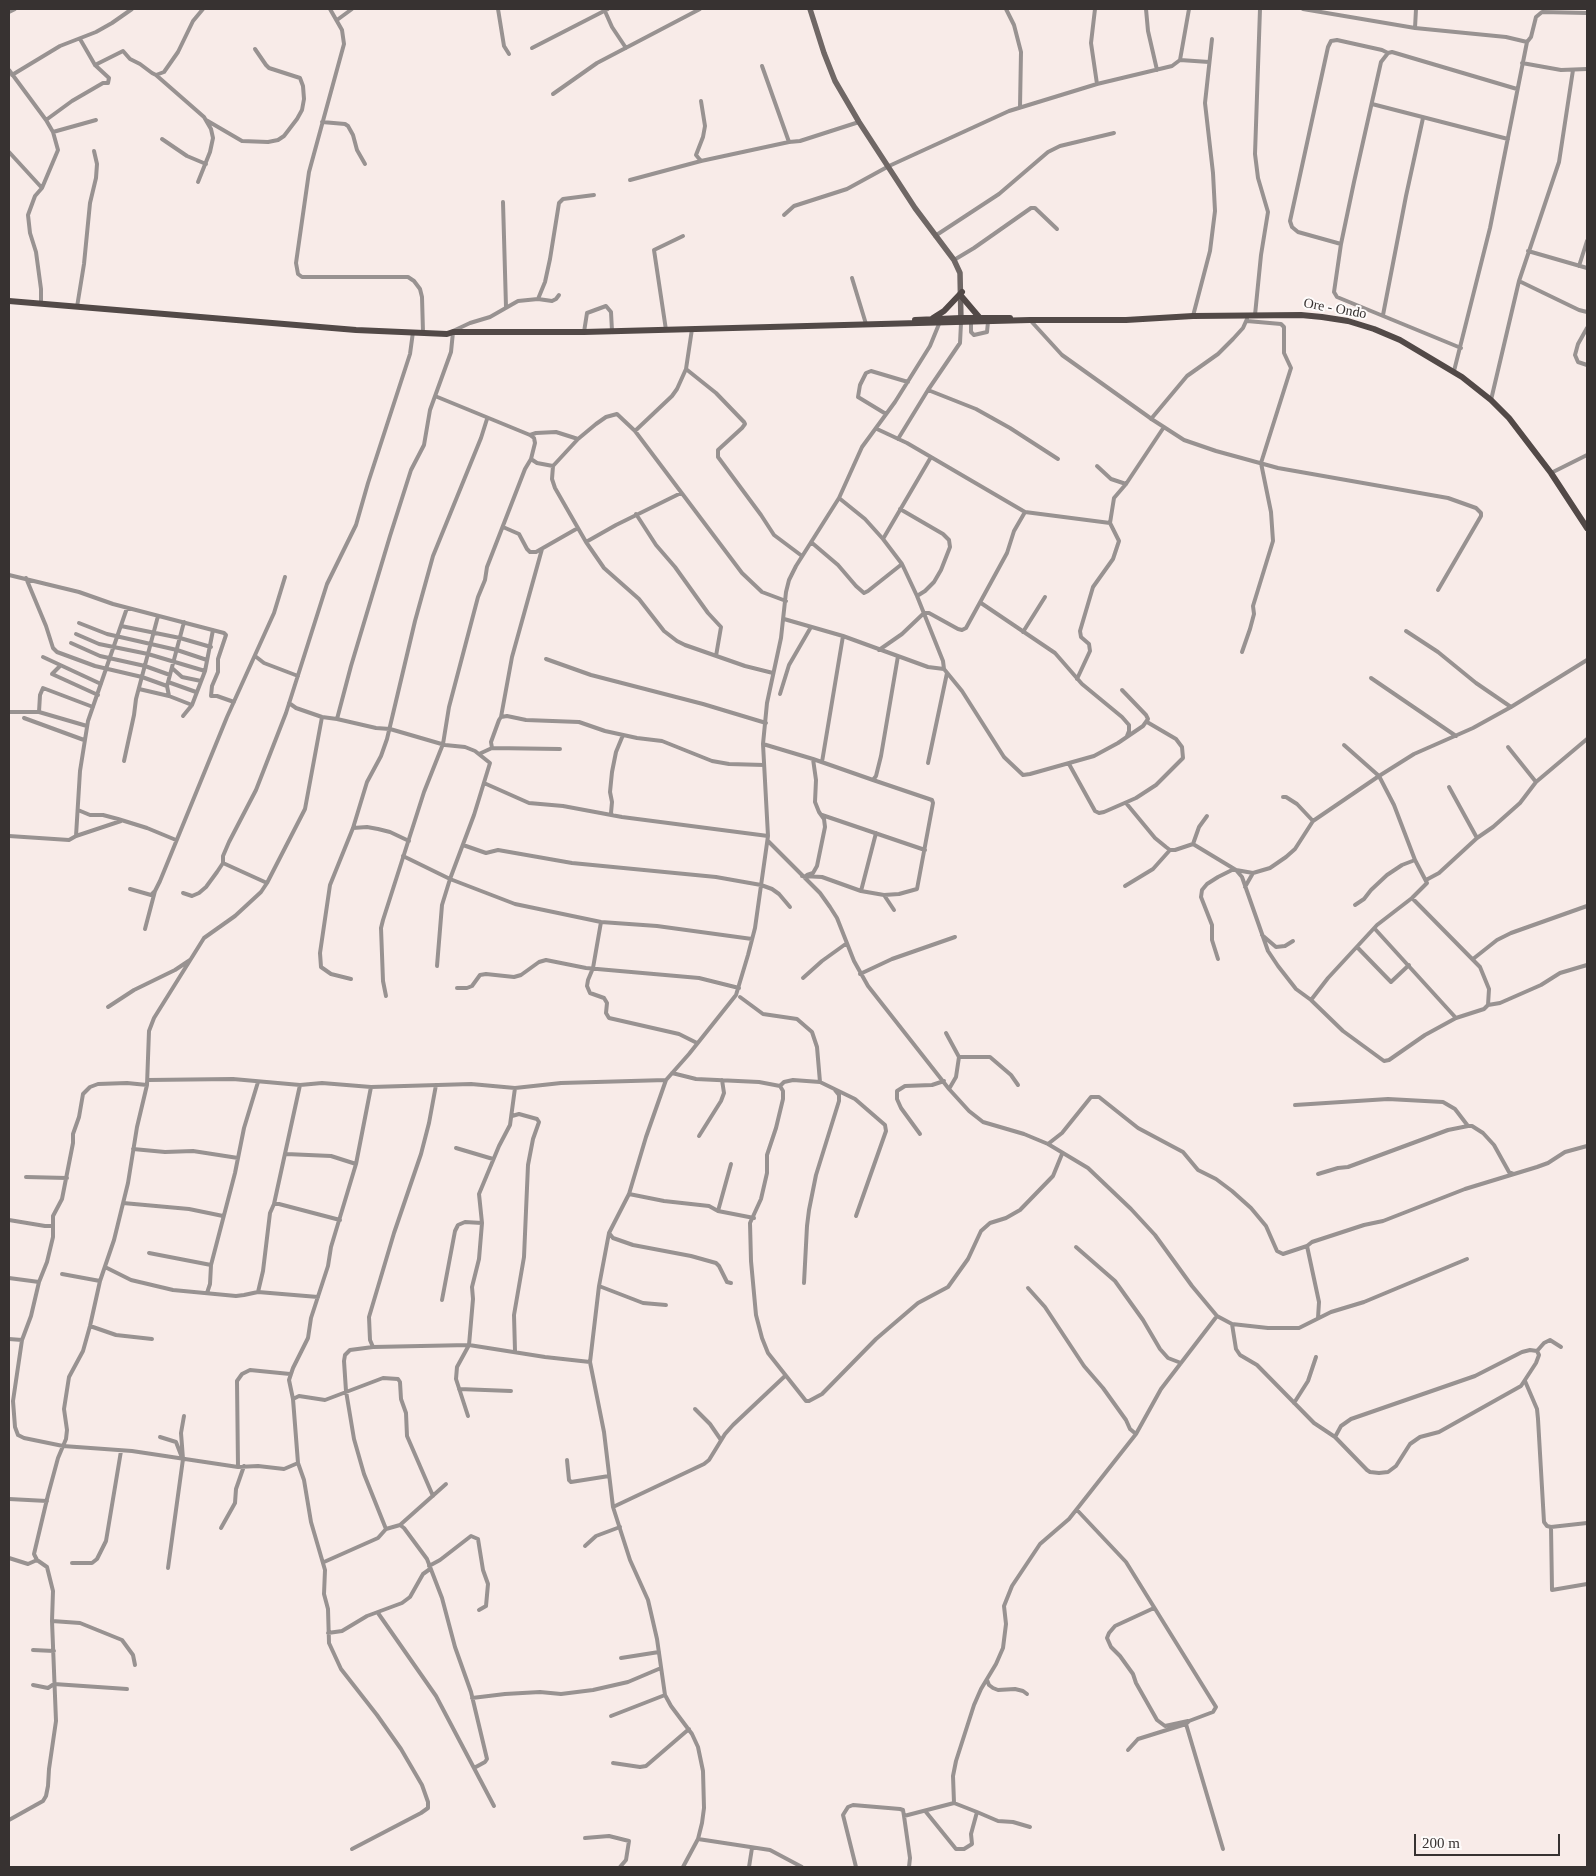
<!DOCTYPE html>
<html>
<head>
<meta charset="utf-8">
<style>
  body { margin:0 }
  #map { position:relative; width:1596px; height:1876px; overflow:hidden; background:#f8ebe8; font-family:Georgia,serif }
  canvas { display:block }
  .frame { position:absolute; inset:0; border:10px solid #373231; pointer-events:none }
  .scale { position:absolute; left:1414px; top:1834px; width:146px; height:22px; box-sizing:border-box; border:2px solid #373231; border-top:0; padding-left:6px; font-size:15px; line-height:18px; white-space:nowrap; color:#373231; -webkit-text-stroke:4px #fefbfa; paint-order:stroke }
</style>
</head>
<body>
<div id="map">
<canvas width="1596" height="1876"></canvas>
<div class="frame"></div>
<div class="scale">200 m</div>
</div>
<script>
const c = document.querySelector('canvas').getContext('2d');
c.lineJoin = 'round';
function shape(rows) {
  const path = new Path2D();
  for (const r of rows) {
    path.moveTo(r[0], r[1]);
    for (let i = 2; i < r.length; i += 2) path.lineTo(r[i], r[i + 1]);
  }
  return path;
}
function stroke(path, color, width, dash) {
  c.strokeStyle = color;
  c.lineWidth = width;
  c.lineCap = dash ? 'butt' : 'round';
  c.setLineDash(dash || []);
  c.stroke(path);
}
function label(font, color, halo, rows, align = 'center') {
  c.font = font + ' Georgia,serif';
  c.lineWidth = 4;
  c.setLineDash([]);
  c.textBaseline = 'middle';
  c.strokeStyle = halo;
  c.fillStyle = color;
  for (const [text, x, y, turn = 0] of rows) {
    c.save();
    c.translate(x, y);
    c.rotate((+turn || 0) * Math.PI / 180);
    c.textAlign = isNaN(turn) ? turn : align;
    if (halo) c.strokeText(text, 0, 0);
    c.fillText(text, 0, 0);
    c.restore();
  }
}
stroke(shape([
  [330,9,342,30,344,44,309,172,296,263,298,274,302,277,408,277,414,281,420,289,422,297,423,332],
  [498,9,504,46,509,54],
  [604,9,612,27,626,48],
  [1006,9,1014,25,1021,52,1020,107],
  [1095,9,1091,43,1097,84],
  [1146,9,1148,31,1157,70],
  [1303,9,1415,28,1506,37,1527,42,1531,37,1536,17,1542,12,1587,13],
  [9,12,15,9],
  [337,20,352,9],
  [1415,28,1416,9],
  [532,48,608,9],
  [1388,53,1381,62,1354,182,1341,244,1334,292,1337,297,1461,348],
  [1180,60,1209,62],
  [1522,63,1561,70,1587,69],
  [95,65,123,51,130,59,140,64,152,73,156,75,164,72,178,52,193,21,203,9],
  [762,66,789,142],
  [9,70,46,120,53,132,58,150,42,188,35,196,28,215,30,233,36,252,41,289,41,303],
  [12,75,60,46,96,32,112,23,132,9],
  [156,75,204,117,211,129,213,138,210,152,198,182],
  [553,94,597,63,700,9],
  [1372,104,1508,139],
  [46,120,72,101,103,83,108,83,109,78,95,65,80,39],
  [206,120,242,141,268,142,278,140,284,136,297,119,302,110,304,99,303,86,300,78,269,68,266,65,255,49],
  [322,122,345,124,348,126,353,135,357,150,365,164],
  [53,132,96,120],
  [162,139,187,156,206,164],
  [9,152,42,188],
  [701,161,696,155,703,137,705,126,701,101],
  [630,180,701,161,789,142,800,141,859,122],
  [503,202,506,307],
  [784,215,794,206,847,189,889,166,1009,111,1097,84,1172,66,1180,60,1189,9],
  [935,236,999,194,1048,152,1060,146,1114,133],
  [1341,244,1298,232,1292,227,1290,221,1328,47,1331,41,1337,40,1382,50,1388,53,1392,52,1517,89],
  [1528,251,1587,268],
  [954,260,974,248,1031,208,1035,208,1057,229],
  [1579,266,1587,241],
  [852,278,866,324],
  [1519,281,1579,310,1587,312],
  [538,299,545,282,550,259,559,203,563,199,594,195],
  [77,307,84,264,90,203,96,178,97,164,94,151],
  [1255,315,1261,255,1268,212,1258,178,1255,154,1260,9],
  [1383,315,1406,196,1423,118],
  [1193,316,1210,251,1215,211,1213,173,1205,103,1212,39],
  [1030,320,1062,355,1153,420,1184,440,1216,451,1278,468,1448,498,1476,508,1481,513,1481,516,1438,590],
  [971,322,971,332,974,335,987,332,988,322],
  [1587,328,1578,344,1575,355,1578,362,1587,365],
  [666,330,654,250,683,236],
  [453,331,470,323,490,317,518,301,538,299,552,301,556,299,559,295],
  [584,332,587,313,606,306,611,312,612,331],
  [686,369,716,393,744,422,745,424,742,428,718,450,718,457,761,515,774,535,802,556],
  [1454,371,1490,228,1527,42],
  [928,390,976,409,1010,428,1058,459],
  [1491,400,1519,281,1559,162,1573,70],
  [886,414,858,397,860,385,866,373,871,371,908,382],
  [1151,419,1187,376,1218,354,1233,339,1243,328,1247,319],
  [877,429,907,443,1025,512,1110,523,1119,541,1113,559,1093,587,1080,631,1081,637,1089,644,1090,651,1077,679],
  [635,431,672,396,677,389,686,369,692,329],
  [530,435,536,433,556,432,578,439],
  [898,439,928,390,960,343,961,323],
  [531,459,537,463,553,466],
  [1097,466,1111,479,1126,484],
  [1551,473,1587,455],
  [839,498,865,519,883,539,902,564,917,596,943,661,944,669,962,691,1004,757,1023,775,1030,774,1094,756,1118,743,1143,726,1148,719,1146,715,1122,690],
  [900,509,943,534,949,540,950,547,941,570,934,582,925,591,917,596],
  [636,514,656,545,675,567,708,613,721,627,716,656],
  [1110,523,1114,498,1126,484,1164,427],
  [503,527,519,534,527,549,530,552,536,552,578,528],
  [883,539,931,457],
  [586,542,616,525,681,493],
  [811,542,838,565,856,586,864,593,868,591,902,564],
  [9,575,79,592,113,604,224,633,226,635,218,659,218,672,212,686,211,696,217,696,234,702],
  [26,578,46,626,53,648,57,652,95,666,142,677,167,686],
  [981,603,1055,653,1082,684,1122,717,1129,725,1129,731,1127,736],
  [924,613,929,613,958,629,962,630,966,628,1007,553,1014,531,1025,512],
  [784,619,843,636,928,667,944,669],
  [79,623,107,634,177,650,207,660],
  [121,626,180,638,211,647],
  [1406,631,1438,652,1476,683,1511,707],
  [1023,632,1045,597],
  [76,634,99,644,148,654,205,671],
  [71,643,100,656,145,666,170,675],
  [879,650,902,634,924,613],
  [1242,652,1250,629,1254,614,1253,606,1273,541,1271,512,1261,463,1291,368,1284,353,1284,327,1281,324,1247,321],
  [255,656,264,663,298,676],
  [43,657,101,684],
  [546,659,591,675,703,704,766,723],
  [60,666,52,674,98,695],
  [172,668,182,677,201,681],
  [773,673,745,666,685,645,677,641,664,631,639,599,604,568,586,542,555,488,552,479,553,466,578,439,596,424,606,417,617,414,635,431,742,573,762,592,786,601],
  [1371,678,1456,736],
  [168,682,196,692],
  [139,689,169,696,192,705],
  [780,694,789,665,811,627],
  [169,696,167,686,184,622],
  [289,703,296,708,322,717,337,719,376,728,390,729,445,745,465,747,475,751,490,763,474,815,450,879,442,905,437,966],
  [10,712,39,712,87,726],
  [39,712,40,695,43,688,93,707],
  [183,716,192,705,205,671,213,630],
  [501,717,512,657,542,549],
  [24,718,84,740],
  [337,719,351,666,390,536,411,470,424,445,430,410,451,352,453,332],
  [763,744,813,759,873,780,876,776,881,756,898,656],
  [1508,747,1536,782],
  [492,748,560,749],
  [479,754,492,748,491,742,499,720,501,717,507,716,526,720,579,722,605,731,637,738,662,741,712,761,729,764,764,765],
  [124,761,134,715,136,699,158,616],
  [822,762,843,636],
  [928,763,947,673],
  [1069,764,1095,811,1099,813,1104,812,1136,798,1156,785,1183,758,1182,747,1176,739,1147,722],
  [484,783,529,803,563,806,622,817,768,836],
  [1449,787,1477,838],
  [1283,797,1286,797,1297,804,1313,821],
  [1126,803,1155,838,1166,847,1170,850,1175,850,1193,844],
  [78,810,90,815,103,815,118,819,147,828,176,840],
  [612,815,611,813,612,802,610,792,612,772,616,752,623,735],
  [822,815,925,850],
  [353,828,367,827,378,829,390,832,409,841],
  [9,836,69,840,76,836,80,771,88,721,127,608],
  [76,836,121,821],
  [768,841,820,893,830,907,837,918,854,961,868,986,949,1089,969,1111,983,1122,1024,1134,1048,1144,1088,1168,1131,1209,1155,1235,1192,1286,1217,1316,1232,1324,1268,1328,1299,1328,1331,1312,1364,1302,1467,1259],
  [1193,844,1236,870,1253,873,1270,868,1286,857,1295,849,1313,821,1379,776,1414,754,1473,728,1511,707,1587,660],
  [1193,844,1199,827,1207,816],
  [463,845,486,853,498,850,572,863,716,877,761,885,772,889,779,894,790,907],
  [403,856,450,879,515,904,601,922,657,926,752,939],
  [223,863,267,883],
  [807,875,813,873,817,866,825,827,824,819,819,812,815,802,816,780,813,759],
  [802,876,822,877,861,891,884,895,899,894,917,889,933,803,932,800,873,780],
  [1426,880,1439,873,1477,838,1493,827,1520,803,1536,782,1587,739],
  [1125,886,1153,869,1170,850],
  [1245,887,1253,873],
  [130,889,151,895,155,891,160,881,227,717,274,613,285,577],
  [861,891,876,833],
  [183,893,192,896,199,893,206,887,217,872,223,863,223,856,229,842,256,790,286,713,327,584,356,525,368,483,410,354,413,332],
  [884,895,894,910],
  [1412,898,1480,967,1489,989,1488,1005],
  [1355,905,1364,899,1371,890,1387,875,1402,865,1415,860],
  [601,922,593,968,588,980,587,986,590,993,604,998,607,1003,606,1013,609,1018,679,1034,697,1043],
  [145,929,155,891],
  [1375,929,1456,1018],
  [1262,935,1276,947,1285,946,1293,941],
  [1357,947,1391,982,1409,965],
  [1218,959,1212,940,1212,925,1201,897,1202,890,1207,884,1218,877,1232,870,1236,870,1242,877,1268,951,1278,966,1296,989,1311,1000,1343,1031,1384,1061,1389,1060,1425,1035,1456,1018,1484,1009,1488,1005,1500,1003,1541,985,1560,973,1587,965],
  [1473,959,1497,940,1511,933,1587,906],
  [860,974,892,959,955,937],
  [803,978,822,961,847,943],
  [351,979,331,974,321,967,320,953,330,885,353,828,367,782,381,756,387,739,415,621,433,556,481,438,487,419],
  [457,988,467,988,472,986,480,975,486,974,514,977,521,975,539,962,546,960,586,968,699,978,739,988],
  [386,996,383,981,381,928,383,920,424,792,443,744,449,707,478,597,485,580,487,567,525,469,531,459,535,443,534,438,530,435,435,396],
  [740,997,763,1014,797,1019,812,1032,817,1047,820,1082],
  [1311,1000,1328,978,1377,925,1412,898,1427,883,1415,860,1394,805,1379,776,1344,745],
  [108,1007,134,990,175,970,190,960],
  [946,1033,959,1057,956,1077,949,1089],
  [959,1057,990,1057,1011,1075,1018,1085],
  [672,1073,696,1079,759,1082,780,1086],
  [148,1080,233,1079,300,1085,322,1083,371,1087,471,1084,515,1088,561,1083,666,1080],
  [436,1085,429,1123,421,1154,394,1233,369,1317,370,1340,373,1347,469,1345,545,1357,590,1362],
  [780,1086,783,1091,783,1099,776,1128,767,1155,767,1173,761,1199,750,1223,751,1261,756,1315,762,1338,768,1353,806,1401,809,1401,822,1394,876,1339,918,1303,948,1287,968,1259,981,1231,990,1223,1006,1218,1020,1210,1053,1176,1062,1154],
  [780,1086,784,1082,793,1080,820,1082,855,1099,885,1125,886,1131,856,1216],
  [1295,1105,1388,1099,1443,1102,1455,1109,1468,1126],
  [512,1116,519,1114,537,1119,539,1122,533,1139,528,1165,524,1257,514,1315,515,1351],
  [920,1134,901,1108,897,1099,897,1091,905,1086,932,1085,944,1081],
  [699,1136,721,1101,724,1093,722,1080],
  [1048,1144,1062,1133,1091,1097,1099,1097,1138,1128,1183,1152,1198,1170,1216,1179,1232,1191,1251,1208,1266,1226,1277,1251,1283,1254,1307,1246,1312,1242,1364,1225,1383,1221,1465,1189,1537,1167,1548,1163,1565,1152,1587,1146],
  [456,1148,493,1159],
  [133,1149,165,1152,193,1151,238,1158],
  [286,1154,331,1156,356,1164],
  [1318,1174,1338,1168,1348,1167,1448,1130,1468,1126,1472,1126,1483,1133,1494,1145,1509,1172,1514,1174],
  [26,1177,67,1178],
  [629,1194,664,1201,709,1206,718,1211,754,1218],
  [123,1203,189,1209,223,1216],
  [274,1204,300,1085],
  [718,1211,731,1164],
  [9,1220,45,1226,53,1226],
  [609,1233,613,1238,633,1245,691,1256,716,1263,719,1266,727,1282,731,1283],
  [1307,1246,1319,1302,1318,1318],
  [1076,1247,1115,1281,1143,1320,1160,1349,1168,1358,1181,1363],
  [149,1253,211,1265],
  [105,1267,131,1280,173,1290,236,1296,244,1295,258,1292,263,1271,270,1213,274,1204,279,1204,340,1220],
  [62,1274,100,1281],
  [9,1278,39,1282],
  [804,1283,807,1226,809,1210,816,1175,839,1101,839,1095,835,1090],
  [599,1286,643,1303,666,1305],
  [258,1292,318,1297],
  [207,1293,210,1284,211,1265,235,1173,244,1128,258,1082],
  [442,1300,455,1231,458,1225,465,1222,482,1223],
  [1232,1324,1236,1349,1240,1355,1257,1365,1314,1423,1335,1437,1367,1470,1370,1472,1379,1473,1388,1472,1396,1466,1410,1444,1420,1437,1439,1432,1521,1386,1536,1363,1539,1355,1537,1351,1544,1343,1550,1340,1561,1347],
  [90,1326,116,1335,152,1339],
  [9,1339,22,1340,31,1316,39,1282,47,1262,53,1237,53,1216,62,1199,73,1143,73,1134,79,1117,83,1094,90,1087,98,1084,127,1083,147,1085],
  [22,1340,13,1401,15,1427,18,1435,24,1438,63,1446,132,1451,238,1467,258,1466,284,1469,298,1463],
  [373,1347,350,1350,345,1355,344,1361,346,1391,354,1439,364,1474,386,1529,400,1525,446,1484],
  [1525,1381,1537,1409,1538,1419,1544,1522,1547,1526,1551,1527,1587,1523],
  [459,1389,511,1391],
  [293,1399,299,1396,325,1400,383,1378,398,1379,400,1382,401,1399,406,1413,407,1436,433,1496],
  [1294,1403,1308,1381,1316,1357],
  [695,1409,710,1424,721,1440],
  [468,1416,456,1379,457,1367,469,1345,473,1299,472,1287,479,1259,482,1223,479,1194,499,1146,510,1125,515,1088],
  [1136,1434,1161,1389,1217,1316],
  [160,1437,176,1442,181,1455],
  [1335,1437,1341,1426,1351,1419,1475,1376,1522,1352,1530,1350,1537,1351],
  [567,1460,569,1480,571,1482,609,1476],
  [238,1467,237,1381,242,1374,250,1370,290,1374],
  [9,1499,47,1501],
  [613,1507,704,1464,709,1460,725,1434,733,1425,785,1376],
  [1077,1510,1126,1562,1216,1707,1213,1712,1189,1721,1186,1724,1223,1849],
  [400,1525,404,1528,427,1559,442,1598,455,1647,471,1692,487,1759,485,1762,474,1768],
  [1551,1527,1552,1590,1587,1584],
  [221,1528,235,1503,236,1489,244,1466],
  [585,1546,596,1536,620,1527],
  [9,1558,28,1564,37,1560],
  [324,1562,378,1538,386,1529],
  [72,1563,92,1563,97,1559,106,1541,121,1451],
  [429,1566,440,1560,471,1536,478,1539,483,1570,488,1584,486,1606,479,1610],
  [168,1568,183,1459,181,1433,184,1416],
  [1154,1608,1115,1626,1109,1633,1107,1638,1111,1647,1120,1656,1133,1674,1136,1683,1157,1720,1165,1726,1188,1721],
  [378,1613,436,1696,494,1806],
  [52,1621,80,1623,122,1640,133,1655,135,1665],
  [328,1633,342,1631,367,1616,402,1603,410,1597,423,1574,430,1569],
  [33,1650,54,1651],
  [621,1658,659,1652],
  [987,1680,989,1685,993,1688,998,1690,1015,1689,1023,1691,1027,1694],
  [33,1685,48,1688,54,1684,127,1689],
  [472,1698,505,1694,540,1692,561,1694,593,1690,628,1682,661,1668],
  [611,1716,665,1695],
  [1128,1750,1138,1739,1186,1724],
  [613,1763,640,1767,646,1766,689,1729],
  [926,1812,956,1849,964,1849,972,1844,971,1834,977,1812,954,1803],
  [977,1812,998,1821,1013,1822,1030,1827],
  [904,1816,910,1858,909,1867],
  [9,1820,43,1801,46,1796,48,1786,49,1769,56,1721,52,1621,53,1591,47,1567,37,1560,34,1554,48,1495,58,1458,66,1439,67,1430,64,1409,69,1377,83,1351,90,1326,100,1281,114,1240,128,1183,137,1127,147,1085,149,1031,154,1018,204,938,235,916,261,892,267,883,305,809,322,717],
  [585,1838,609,1836,629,1841,626,1860,620,1867],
  [698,1839,770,1850,802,1867],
  [352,1849,421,1813,428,1808,428,1802,422,1785,401,1749,377,1715,341,1669,329,1643,328,1609,324,1594,325,1570,311,1522,304,1480,298,1463,293,1399,289,1380,293,1368,308,1338,311,1318,328,1266,331,1247,356,1164,371,1087],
  [683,1867,698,1839,702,1823,704,1808,703,1771,698,1747,692,1734,671,1706,665,1695,657,1639,648,1600,630,1560,613,1507,604,1432,590,1362,599,1286,609,1233,629,1194,646,1137,666,1080,689,1054,736,995,748,955,755,928,768,836,763,744,767,703,781,638,786,592,789,580,796,566,839,498,862,447,895,402,930,346,939,324],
  [749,1867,752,1848],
  [856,1867,843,1815,848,1807,853,1805,900,1809,903,1810,904,1816,954,1803,953,1776,956,1761,974,1705,981,1689,996,1664,1003,1648,1006,1624,1004,1606,1012,1586,1040,1544,1069,1519,1136,1434,1130,1429,1126,1420,1103,1388,1084,1366,1045,1307,1028,1288]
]), '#989291', 4);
stroke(shape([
  [810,9,824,53,835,81,859,122,915,208,954,260,960,273,961,322]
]), '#6f6765', 5.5);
stroke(shape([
  [962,297,979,317],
  [9,301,356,330,447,334,453,332,584,332,1030,320,1126,320,1193,316,1301,315,1322,317,1348,321,1374,329,1400,340,1462,377,1491,400,1509,418,1551,473,1587,528],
  [933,318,944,311,962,292],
  [915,320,961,318,1010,318]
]), '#524947', 6);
label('14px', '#373231', '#fefbfa', [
  ["Ore - Ondo",1335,309,10]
]);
</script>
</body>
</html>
